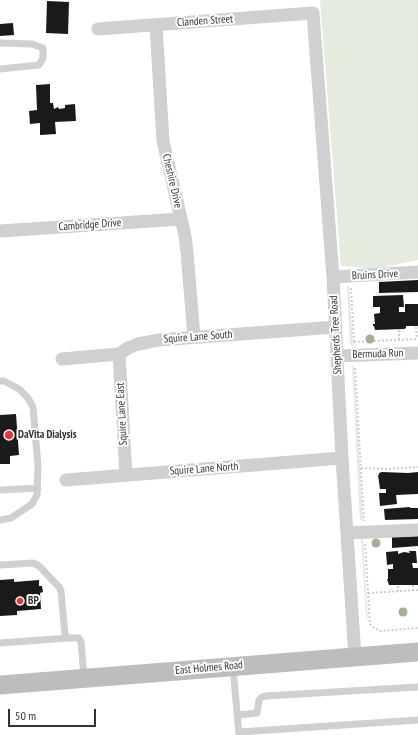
<!DOCTYPE html>
<html>
<head>
<meta charset="utf-8">
<style>
  body { margin:0 }
  #map { position:relative; width:418px; height:735px; overflow:hidden; background:#fff; font-family:"PT Sans Narrow",sans-serif }
  canvas { display:block }
  .scale { position:absolute; left:8px; top:709px; width:88px; height:18px; box-sizing:border-box; border:2px solid #333; border-top:0; padding-left:5px; font-size:12px; line-height:14px; white-space:nowrap; color:#333; -webkit-text-stroke:3px #fff; paint-order:stroke }
</style>
</head>
<body>
<div id="map">
<canvas width="418" height="735"></canvas>
<div class="scale">50 m</div>
</div>
<script>
const c = document.querySelector('canvas').getContext('2d');
c.lineJoin = 'round';
function fillPath(path, color) {
  c.fillStyle = color;
  c.fill(path, 'evenodd');
}
function shape(rows) {
  const path = new Path2D();
  for (const r of rows) {
    path.moveTo(r[0], r[1]);
    for (let i = 2; i < r.length; i += 2) path.lineTo(r[i], r[i + 1]);
  }
  return path;
}
function stroke(path, color, width, dash) {
  c.strokeStyle = color;
  c.lineWidth = width;
  c.lineCap = dash ? 'butt' : 'round';
  c.setLineDash(dash || []);
  c.stroke(path);
}
function label(font, color, halo, rows, align = 'center') {
  c.font = font + ' "PT Sans Narrow",sans-serif';
  c.lineWidth = 4;
  c.setLineDash([]);
  c.textBaseline = 'middle';
  c.strokeStyle = halo;
  c.fillStyle = color;
  for (const [text, x, y, turn = 0] of rows) {
    c.save();
    c.translate(x, y);
    c.rotate((+turn || 0) * Math.PI / 180);
    c.textAlign = isNaN(turn) ? turn : align;
    if (halo) c.strokeText(text, 0, 0);
    c.fillText(text, 0, 0);
    c.restore();
  }
}
fillPath(shape([
  [320,0,418,0,418,260,374,269,341,266],
  [347,286,349,286,353,345,350,345],
  [354,365,363,520,360,520,352,366],
  [361,538,363,538,368,622,366,615]
]), '#e5ecdf');
fillPath(shape([
  [47,1,69,2,68,34,46,33],
  [13,23,14,35,0,36,0,24],
  [50,84,50,103,53,103,54,109,58,107,59,109,65,108,65,105,75,104,76,121,55,122,56,134,40,135,40,123,30,124,29,111,37,110,36,85],
  [418,280,418,292,379,293,379,282],
  [403,295,404,307,399,307,399,312,405,312,405,304,418,304,418,326,406,326,406,328,404,329,375,330,374,326,373,326,373,324,375,324,374,314,380,313,380,307,373,307,373,296],
  [16,414,19,455,10,456,10,464,0,464,0,415],
  [382,472,408,473,418,472,418,494,396,495,397,504,380,506,379,493,386,493,386,489,380,489,378,475,379,475,379,473],
  [410,507,410,508,418,508,418,519,385,520,384,509],
  [418,536,418,546,392,548,392,537],
  [398,551,398,554,404,552,410,553,409,551,416,551,417,563,412,563,413,568,418,568,418,585,389,585,387,579,388,579,388,569,393,569,393,564,387,565,386,552],
  [14,579,14,582,39,580,39,586,42,586,43,592,40,593,41,609,17,611,17,615,0,616,0,580]
]), '#1a1a1a');
stroke(shape([
  [351,288,354,344],
  [416,327,417,339],
  [399,330,399,340],
  [354,342,418,339],
  [355,368,364,521],
  [361,468,387,469,418,467],
  [365,544,370,624,373,627,380,631,418,628],
  [413,585,413,590],
  [398,586,398,591],
  [368,593,418,590]
]), '#cdcdcd', 2, [2, 2]);
stroke(shape([
  [0,43,32,44,43,48,43,58,39,65,0,69],
  [0,381,4,381,19,389,28,398,33,407,38,466,37,495,32,504,11,518,0,520],
  [0,490,38,488],
  [0,565,33,563,39,566,59,587,61,591,65,635,68,638,79,638,81,642,84,677],
  [0,643,69,638],
  [233,667,239,735],
  [238,715,257,713,259,700,262,697,266,696,418,687],
  [239,732,418,720]
]), '#d0d0d0', 7);
stroke(shape([
  [156,25,163,141,185,236,187,252,194,337],
  [98,29,313,13,333,277,342,458,355,657],
  [0,231,181,219],
  [333,277,418,272],
  [119,354,126,475],
  [338,356,418,353],
  [62,359,119,354,128,348,138,344,159,340,336,327],
  [66,480,342,458],
  [347,533,418,530]
]), '#d0d0d0', 13);
stroke(shape([
  [0,685,418,652]
]), '#bdbdbd', 19);
c.fillStyle = '#a0b095';
for (const [x, y] of [
  [370,339],
  [376,543],
  [403,612]
]) {
  c.beginPath();
  c.arc(x, y, 4.5, 0, 2 * Math.PI);
  c.fill();
}
for (const [x, y, r, color] of [
  [9,435,5,"#e73938"],
  [20,601,4,"#e73938"]
]) {
  const dot = new Path2D();
  dot.arc(x, y, r, 0, 2 * Math.PI);
  c.fillStyle = color;
  c.fill(dot);
  stroke(dot, '#fff', 1.5);
}
label('11px', '#333', '#fff', [
  ["Clanden Street",205,21,-4],
  ["Cheshire Drive",172,181,77],
  ["Cambridge Drive",90,225,-4],
  ["Bruins Drive",375,275,-3],
  ["Shepherds Tree Road",336,335,-93],
  ["Squire Lane South",198,337,-4],
  ["Bermuda Run",378,354,-2],
  ["Squire Lane East",122,414,-93],
  ["Squire Lane North",204,469,-4],
  ["East Holmes Road",209,668,-5]
]);
label('bold 11px', '#333', '#fff', [
  ["DaVita Dialysis",18,435],
  ["BP",28,601]
], 'left');
</script>
</body>
</html>
